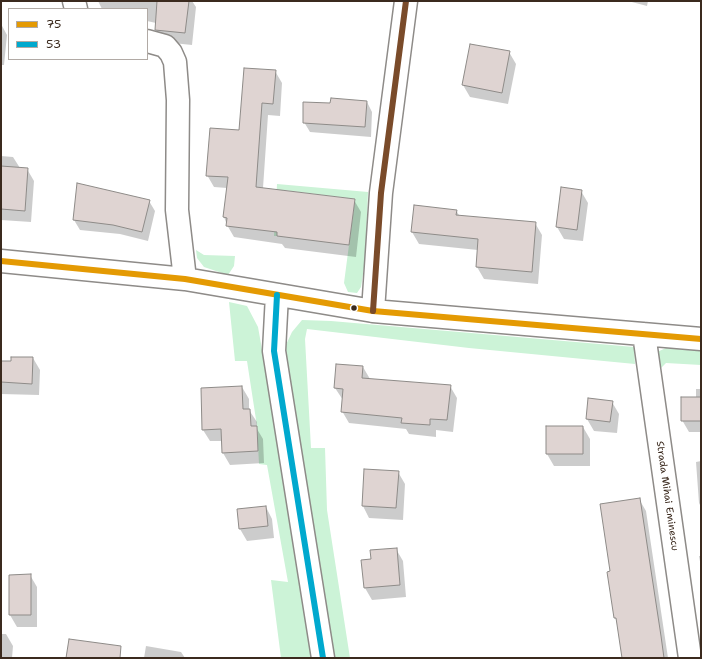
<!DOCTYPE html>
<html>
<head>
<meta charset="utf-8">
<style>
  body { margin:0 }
  #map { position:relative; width:702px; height:659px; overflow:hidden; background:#fff; font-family:"Shantell Sans",sans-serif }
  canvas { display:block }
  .frame { position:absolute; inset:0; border:2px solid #3b2a1e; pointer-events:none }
  .legend { position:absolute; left:8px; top:8px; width:140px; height:52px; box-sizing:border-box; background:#fff; border:1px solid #b1aaa5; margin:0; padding:5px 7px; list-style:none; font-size:12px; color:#3b2a1e }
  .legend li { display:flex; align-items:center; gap:8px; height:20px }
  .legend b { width:20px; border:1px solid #b1aaa5 }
</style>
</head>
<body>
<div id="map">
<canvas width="702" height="659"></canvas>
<div class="frame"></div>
<ul class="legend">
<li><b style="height:5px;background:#e49a03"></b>75</li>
<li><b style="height:5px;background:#00a9ce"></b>53</li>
</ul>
</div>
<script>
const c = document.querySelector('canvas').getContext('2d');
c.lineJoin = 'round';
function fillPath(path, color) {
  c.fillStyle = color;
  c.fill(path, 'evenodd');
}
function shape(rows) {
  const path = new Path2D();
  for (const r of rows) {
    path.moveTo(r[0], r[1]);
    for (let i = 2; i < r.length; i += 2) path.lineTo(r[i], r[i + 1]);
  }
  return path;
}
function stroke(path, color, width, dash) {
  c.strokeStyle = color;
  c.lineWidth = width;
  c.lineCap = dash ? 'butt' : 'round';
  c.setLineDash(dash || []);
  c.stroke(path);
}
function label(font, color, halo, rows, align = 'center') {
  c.font = font + ' "Shantell Sans",sans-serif';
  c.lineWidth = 3.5;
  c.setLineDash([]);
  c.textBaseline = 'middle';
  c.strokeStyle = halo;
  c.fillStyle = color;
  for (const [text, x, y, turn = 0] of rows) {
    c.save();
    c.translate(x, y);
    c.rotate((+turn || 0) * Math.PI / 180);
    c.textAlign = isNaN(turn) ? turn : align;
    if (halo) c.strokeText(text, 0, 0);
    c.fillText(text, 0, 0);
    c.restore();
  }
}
fillPath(shape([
  [277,184,368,192,365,261,361,287,357,293,348,292,344,283,355,199,283,190,277,236,274,236],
  [196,250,204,255,235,256,234,266,228,275,204,267,197,258],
  [229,302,247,306,258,327,317,658,281,658,271,580,288,582,267,465,259,464,257,426,247,361,235,361],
  [302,320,331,321,634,347,635,364,469,348,307,329,305,339,311,448,325,448,327,510,350,658,333,658,283,351,292,332],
  [666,348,701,351,701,365,666,363,659,370,657,352]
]), '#ccf3d7');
fillPath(shape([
  [98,1,192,1,196,7,192,45,163,42,156,30,156,23,147,21,147,9,102,9],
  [628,1,648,1,647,6],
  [1,24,7,35,4,65,1,65],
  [509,52,516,64,508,104,470,97,463,85],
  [275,71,282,83,280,116,268,115,263,188,354,200,361,212,356,257,285,248,282,244,234,237,227,225,224,217,227,188,214,187,207,175,240,131],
  [367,102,372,112,371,137,310,132,304,122,331,104],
  [1,156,13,157,20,168,27,169,34,181,31,222,1,220],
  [581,191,588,203,583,241,564,239,557,227],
  [149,201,155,211,148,241,120,234,80,230,74,220],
  [456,210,460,217,535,223,542,235,538,284,484,279,477,267,478,250,419,244,412,232],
  [33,358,40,370,39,395,1,394,1,362,12,362],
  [363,367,370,379,450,386,457,398,453,432,436,430,436,437,409,434,406,429,349,423,342,411,343,400,335,388],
  [242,387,249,399,249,410,257,422,257,429,263,439,264,463,230,465,223,453,223,441,210,441,203,430],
  [696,389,701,389,701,432,689,432,682,420,696,398],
  [612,402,619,414,617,433,594,431,587,419],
  [547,427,583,427,590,439,590,466,554,466,547,454],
  [701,461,701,507,699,503,696,462],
  [365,470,398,472,405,484,403,520,369,518,363,506],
  [639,499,646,511,668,658,623,658,618,623,615,618,612,572],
  [266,507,272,519,274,538,247,541,240,529],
  [396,549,403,561,406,597,372,600,365,588,372,560],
  [699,556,701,556,701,567],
  [30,575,37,587,37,627,17,627,10,615,10,576],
  [1,634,6,634,13,646,12,658,1,658],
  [146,646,181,652,185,658,144,658]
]), '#0003');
const building = shape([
  [157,1,189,1,185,33,155,30,157,1],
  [470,44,510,51,502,93,462,85,470,44],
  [244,68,276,70,273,104,262,103,256,187,355,199,349,245,277,236,277,232,226,226,227,218,223,217,228,177,206,176,210,128,239,130,244,68],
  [331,98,367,101,365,127,303,123,303,102,330,103,331,98],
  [1,166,28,168,25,211,1,209,1,166],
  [77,183,150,200,142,232,113,225,73,220,77,183],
  [561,187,582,190,577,230,556,227,561,187],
  [414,205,457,210,456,215,536,222,532,272,476,267,478,239,411,232,414,205],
  [11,357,33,357,32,384,1,382,1,361,11,361,11,357],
  [336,364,363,366,362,378,451,385,447,420,430,419,430,425,401,423,402,418,341,412,343,389,334,388,336,364],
  [242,386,243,409,250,409,251,426,257,426,258,451,222,453,221,429,202,430,201,388,242,386],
  [681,397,701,397,701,421,681,421,681,397],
  [588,398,613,401,610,422,586,419,588,398],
  [546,426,583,426,583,454,546,454,546,426],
  [364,469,399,471,396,508,362,506,364,469],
  [640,498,661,636,664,658,622,658,616,618,614,618,607,572,610,571,600,504,640,498],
  [266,506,268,526,239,529,237,509,266,506],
  [397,548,400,585,364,588,361,560,371,559,370,550,397,548],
  [31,574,31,615,9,615,9,575,31,574],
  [69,639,121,646,120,658,66,658,69,639]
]);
fillPath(building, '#dfd4d2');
stroke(building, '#8e8b88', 1);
const minor = shape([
  [74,1,76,9],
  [147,41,165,46,171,53,175,62,178,100,177,210,185,279],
  [1,261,185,279,373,311,701,339],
  [277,295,274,351,323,658],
  [373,311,381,193,406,1],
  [644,334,690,658]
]);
stroke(minor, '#8e8b88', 25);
stroke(minor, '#fff', 22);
stroke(shape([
  [1,261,185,279,373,311,701,339]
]), '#e49a03', 6);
stroke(shape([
  [277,295,274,351,323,658]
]), '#00a9ce', 6);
stroke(shape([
  [373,311,381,193,406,1]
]), '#7a4b2a', 6);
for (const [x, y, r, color] of [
  [354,308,3.5,"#3b2a1e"]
]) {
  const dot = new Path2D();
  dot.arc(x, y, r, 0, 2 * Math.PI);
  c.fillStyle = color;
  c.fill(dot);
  stroke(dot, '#fff', 1.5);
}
label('10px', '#3b2a1e', '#fff', [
  ["Strada Mihai Eminescu",667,496,82]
]);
</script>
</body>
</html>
